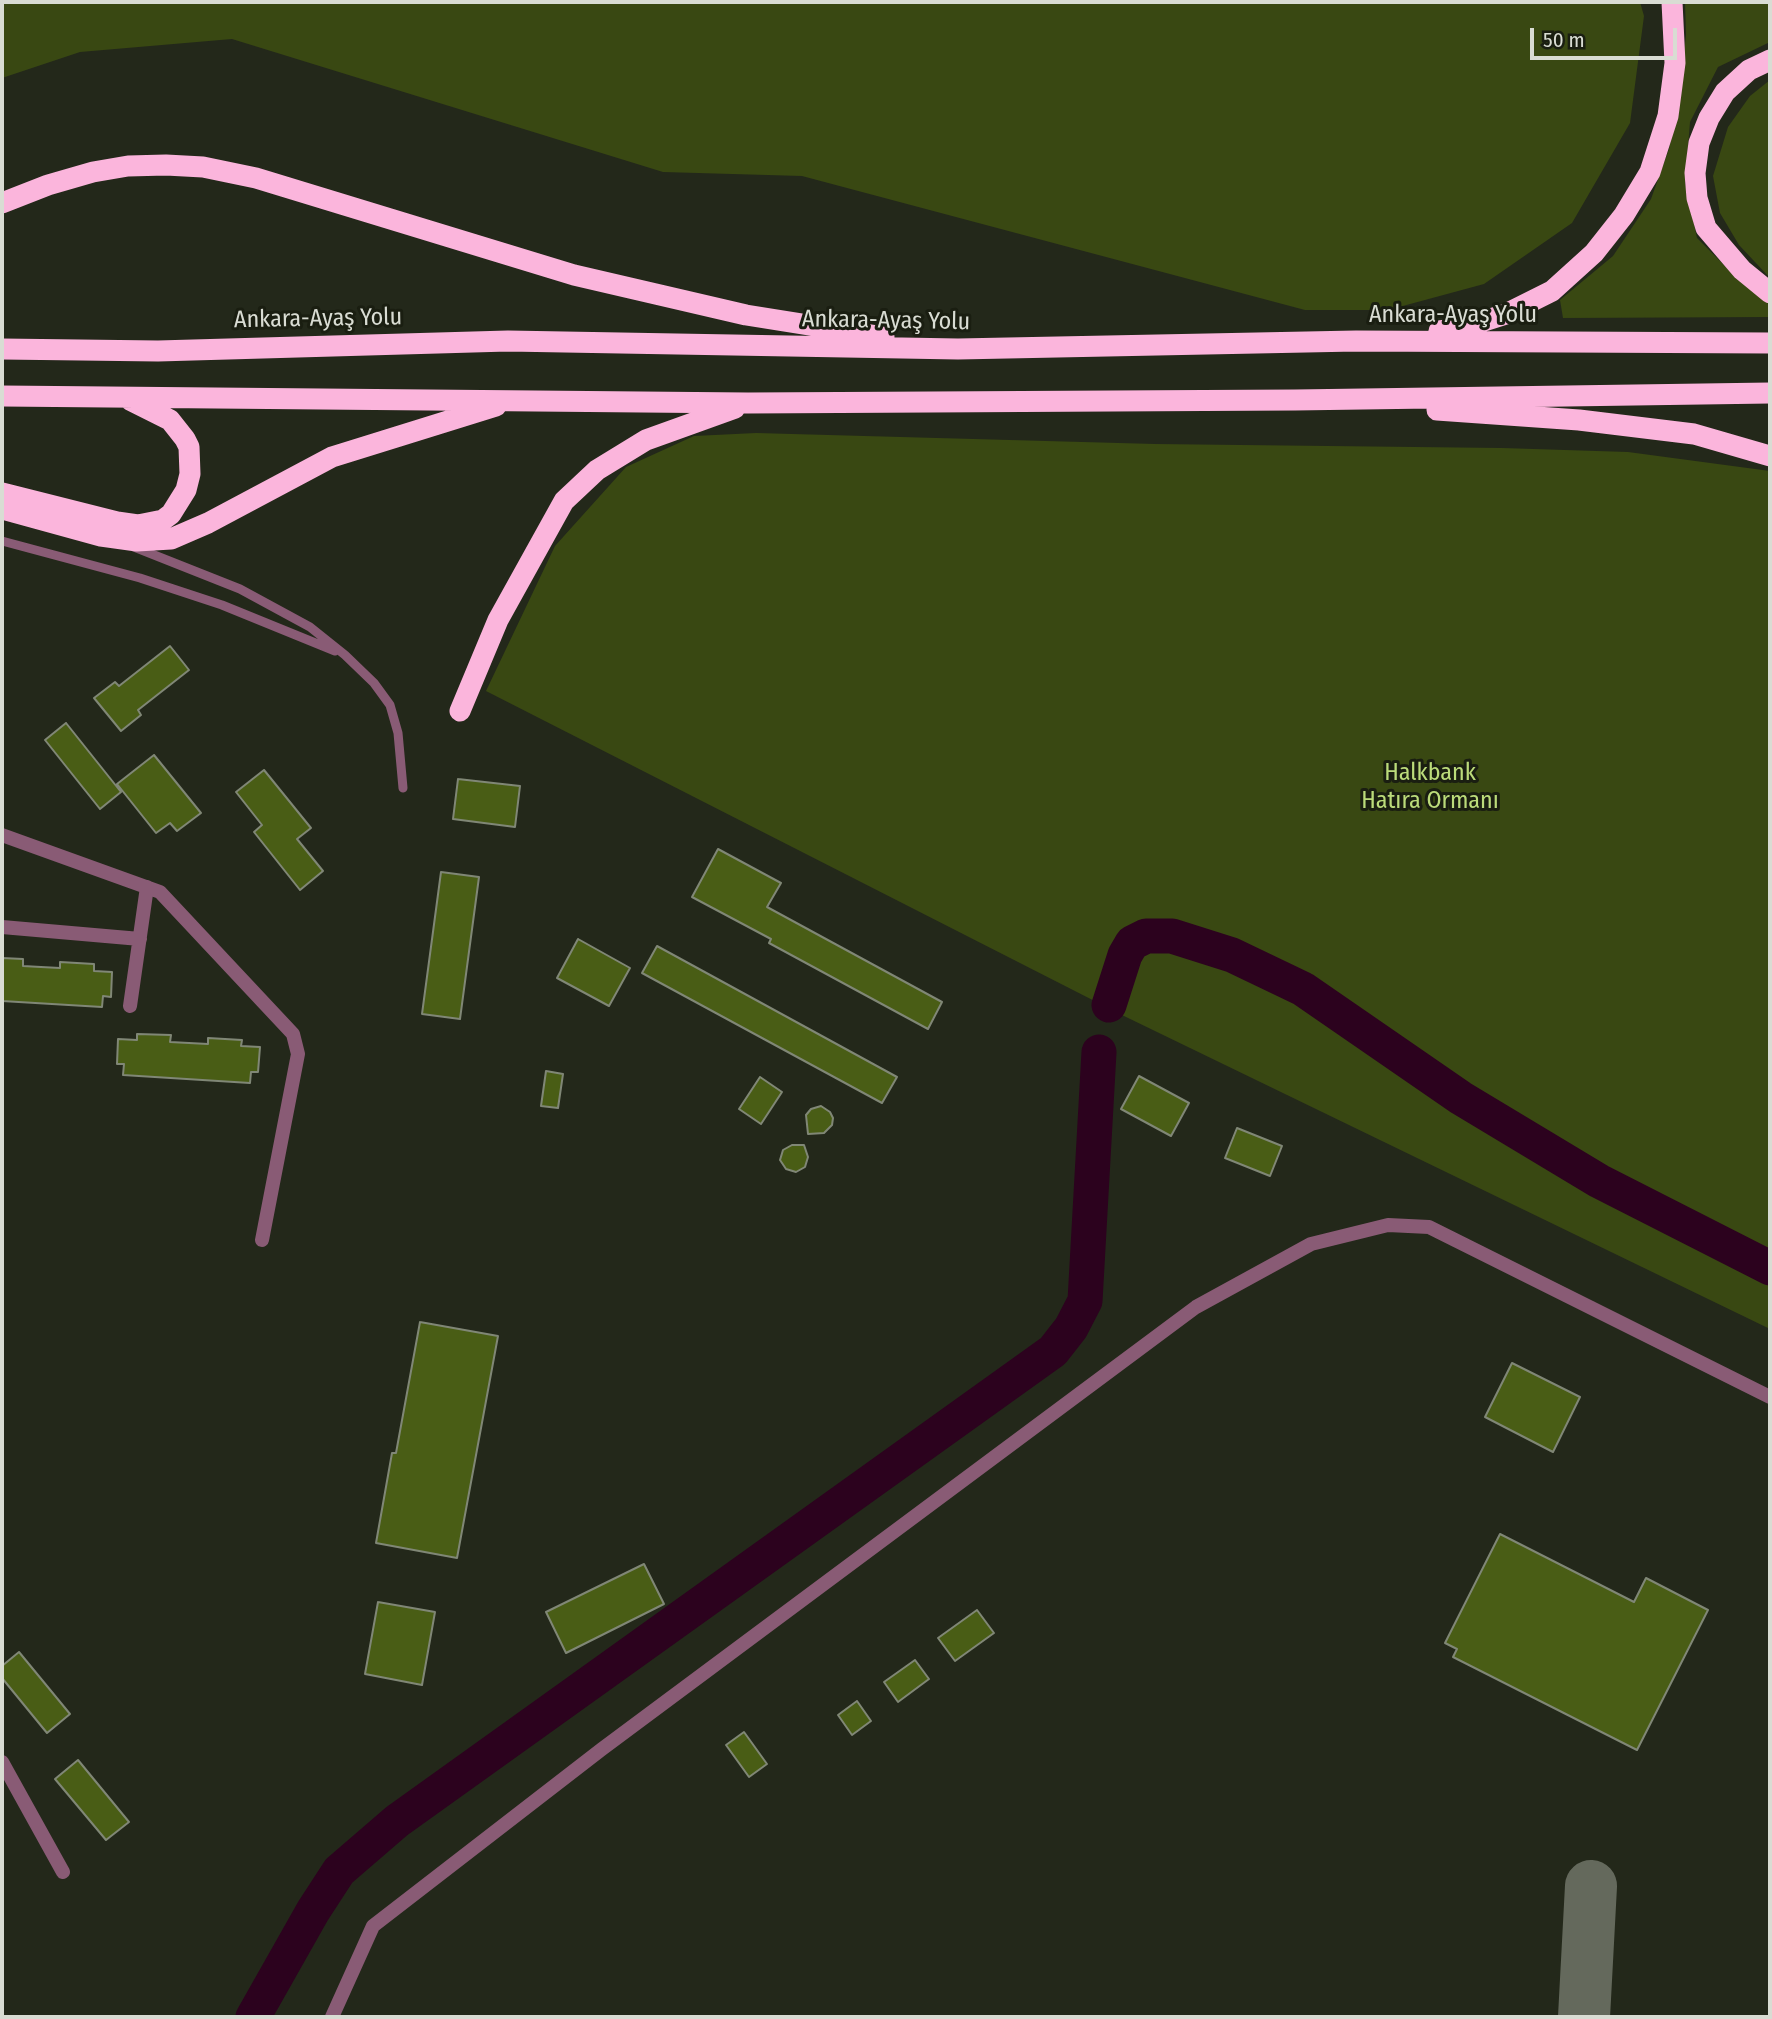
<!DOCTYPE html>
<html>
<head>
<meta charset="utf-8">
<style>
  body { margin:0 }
  #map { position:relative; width:1772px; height:2019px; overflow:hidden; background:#23281a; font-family:"Fira Sans Condensed",sans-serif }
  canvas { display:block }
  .frame { position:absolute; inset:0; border:4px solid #d9dcd3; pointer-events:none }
  .scale { position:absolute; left:1530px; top:28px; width:147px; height:32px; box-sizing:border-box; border:4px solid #d9dcd3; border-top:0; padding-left:9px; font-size:21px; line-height:24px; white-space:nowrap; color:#d9dcd3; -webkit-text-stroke:5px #1a1e11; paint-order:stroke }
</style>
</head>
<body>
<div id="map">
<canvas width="1772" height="2019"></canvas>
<div class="frame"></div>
<div class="scale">50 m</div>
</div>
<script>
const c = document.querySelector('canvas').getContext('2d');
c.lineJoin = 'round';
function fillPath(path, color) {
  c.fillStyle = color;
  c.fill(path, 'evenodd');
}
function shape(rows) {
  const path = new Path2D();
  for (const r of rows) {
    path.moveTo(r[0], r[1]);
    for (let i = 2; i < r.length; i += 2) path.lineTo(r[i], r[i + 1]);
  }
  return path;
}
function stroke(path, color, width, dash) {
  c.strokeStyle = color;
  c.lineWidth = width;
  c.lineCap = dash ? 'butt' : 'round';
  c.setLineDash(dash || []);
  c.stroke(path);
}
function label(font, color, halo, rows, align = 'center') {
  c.font = font + ' "Fira Sans Condensed",sans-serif';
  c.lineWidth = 6;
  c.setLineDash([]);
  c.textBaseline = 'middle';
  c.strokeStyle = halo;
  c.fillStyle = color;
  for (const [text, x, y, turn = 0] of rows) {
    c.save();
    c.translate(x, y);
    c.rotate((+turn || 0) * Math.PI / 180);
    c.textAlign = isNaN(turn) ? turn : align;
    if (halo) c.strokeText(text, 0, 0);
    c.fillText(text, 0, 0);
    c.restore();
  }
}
fillPath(shape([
  [2,2,1640,2,1644,16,1630,123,1572,223,1484,284,1388,310,1305,310,802,176,663,172,232,39,80,52,2,78],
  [1685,2,1770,2,1770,42,1718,67,1690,122,1685,183,1697,238,1736,277,1770,305,1770,317,1563,318,1560,300,1613,256,1651,199,1669,149,1679,101,1686,35],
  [1770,80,1770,278,1739,245,1720,213,1713,176,1728,127,1750,96],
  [756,433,1155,444,1502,448,1628,452,1770,471,1770,1329,1124,1016,486,691,555,546,626,467,694,436]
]), '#394812');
stroke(shape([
  [1109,1005,1125,955,1132,943,1146,936,1172,936,1232,955,1303,989,1461,1098,1599,1181,1770,1268],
  [253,2017,313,1911,339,1871,397,1821,1053,1351,1071,1328,1085,1301,1099,1052]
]), '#2c021e', 35);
stroke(shape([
  [1584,2017,1591,1886]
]), '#64695c', 52);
const building = shape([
  [170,646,189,670,138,710,141,715,121,731,94,698,115,682,119,686,170,646],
  [66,723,121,792,100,809,45,740,66,723],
  [154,755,201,813,177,831,170,823,156,833,117,784,154,755],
  [264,770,311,828,297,839,323,871,300,890,254,832,262,825,236,792,264,770],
  [458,779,520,786,515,827,453,819,458,779],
  [718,849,781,883,767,907,942,1002,928,1029,769,943,771,939,692,897,718,849],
  [441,872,479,877,460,1019,422,1014,441,872],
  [578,939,630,968,609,1006,557,978,578,939],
  [657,946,897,1077,882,1103,642,973,657,946],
  [2,958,23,959,23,966,41,967,60,968,60,962,94,964,94,971,112,972,111,997,103,996,102,1007,2,1001,2,958],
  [137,1034,171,1035,170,1042,208,1044,208,1038,242,1040,241,1046,260,1047,258,1072,251,1072,250,1083,123,1075,124,1064,117,1064,118,1039,137,1040,137,1034],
  [546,1071,563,1074,558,1108,541,1106,546,1071],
  [1139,1076,1189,1103,1171,1136,1121,1109,1139,1076],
  [760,1077,782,1092,761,1124,739,1109,760,1077],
  [821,1106,830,1112,833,1118,832,1125,824,1133,808,1134,806,1115,811,1109,821,1106],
  [1237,1128,1282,1146,1270,1176,1225,1158,1237,1128],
  [792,1145,804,1145,808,1157,805,1167,796,1172,786,1169,780,1160,783,1150,792,1145],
  [420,1322,498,1336,457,1558,376,1543,392,1453,396,1453,420,1322],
  [1512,1363,1580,1397,1553,1452,1485,1417,1512,1363],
  [1500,1534,1634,1602,1646,1578,1708,1610,1637,1750,1453,1657,1457,1649,1445,1643,1500,1534],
  [644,1564,664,1604,566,1653,546,1612,644,1564],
  [378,1602,435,1612,422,1685,365,1674,378,1602],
  [977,1610,994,1633,955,1661,938,1638,977,1610],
  [19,1652,70,1714,47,1733,2,1678,2,1666,19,1652],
  [915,1660,929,1679,898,1702,884,1682,915,1660],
  [857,1701,871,1721,852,1735,838,1715,857,1701],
  [744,1732,767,1764,749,1777,726,1745,744,1732],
  [78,1760,129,1822,106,1840,55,1779,78,1760]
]);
fillPath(building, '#495d15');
stroke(building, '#808776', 2);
stroke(shape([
  [2,541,140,578,222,605,335,651],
  [134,547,240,589,310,627,345,655,374,683,390,705,398,733,403,788]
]), '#895b75', 9);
stroke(shape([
  [2,835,160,892,293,1034,298,1054,262,1240],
  [2,927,140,939],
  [130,1006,147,887],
  [2,1762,63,1872],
  [332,2017,373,1926,602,1749,1196,1307,1311,1244,1388,1225,1429,1227,1770,1397]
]), '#895b75', 14);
stroke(shape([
  [1770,60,1749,70,1725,92,1709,118,1699,143,1695,173,1697,198,1706,228,1742,270,1770,293],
  [2,203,48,185,93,172,128,166,166,165,203,167,256,178,574,275,746,315,884,337],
  [1439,331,1462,328,1506,314,1552,291,1594,253,1624,215,1650,172,1668,116,1675,63,1672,2],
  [2,349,158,351,508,341,958,349,1356,341,1770,343],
  [2,396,748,403,1295,400,1770,393],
  [1437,410,1579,420,1694,434,1770,456],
  [2,493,117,522,138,525,163,520,171,514,186,490,190,474,189,447,185,439,170,420,130,400],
  [2,509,101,536,137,541,171,539,208,523,332,457,496,406],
  [460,711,498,620,564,501,597,470,646,440,735,408]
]), '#fbb5dc', 21);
label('24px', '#d9dcd3', '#1a1e11', [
  ["Ankara-Ayaş Yolu",1453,315],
  ["Ankara-Ayaş Yolu",318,319,-1],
  ["Ankara-Ayaş Yolu",886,321,1]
]);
label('24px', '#bbdb7a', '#1a1e11', [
  ["Halkbank",1430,773],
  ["Hatıra Ormanı",1430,801]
]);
</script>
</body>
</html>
